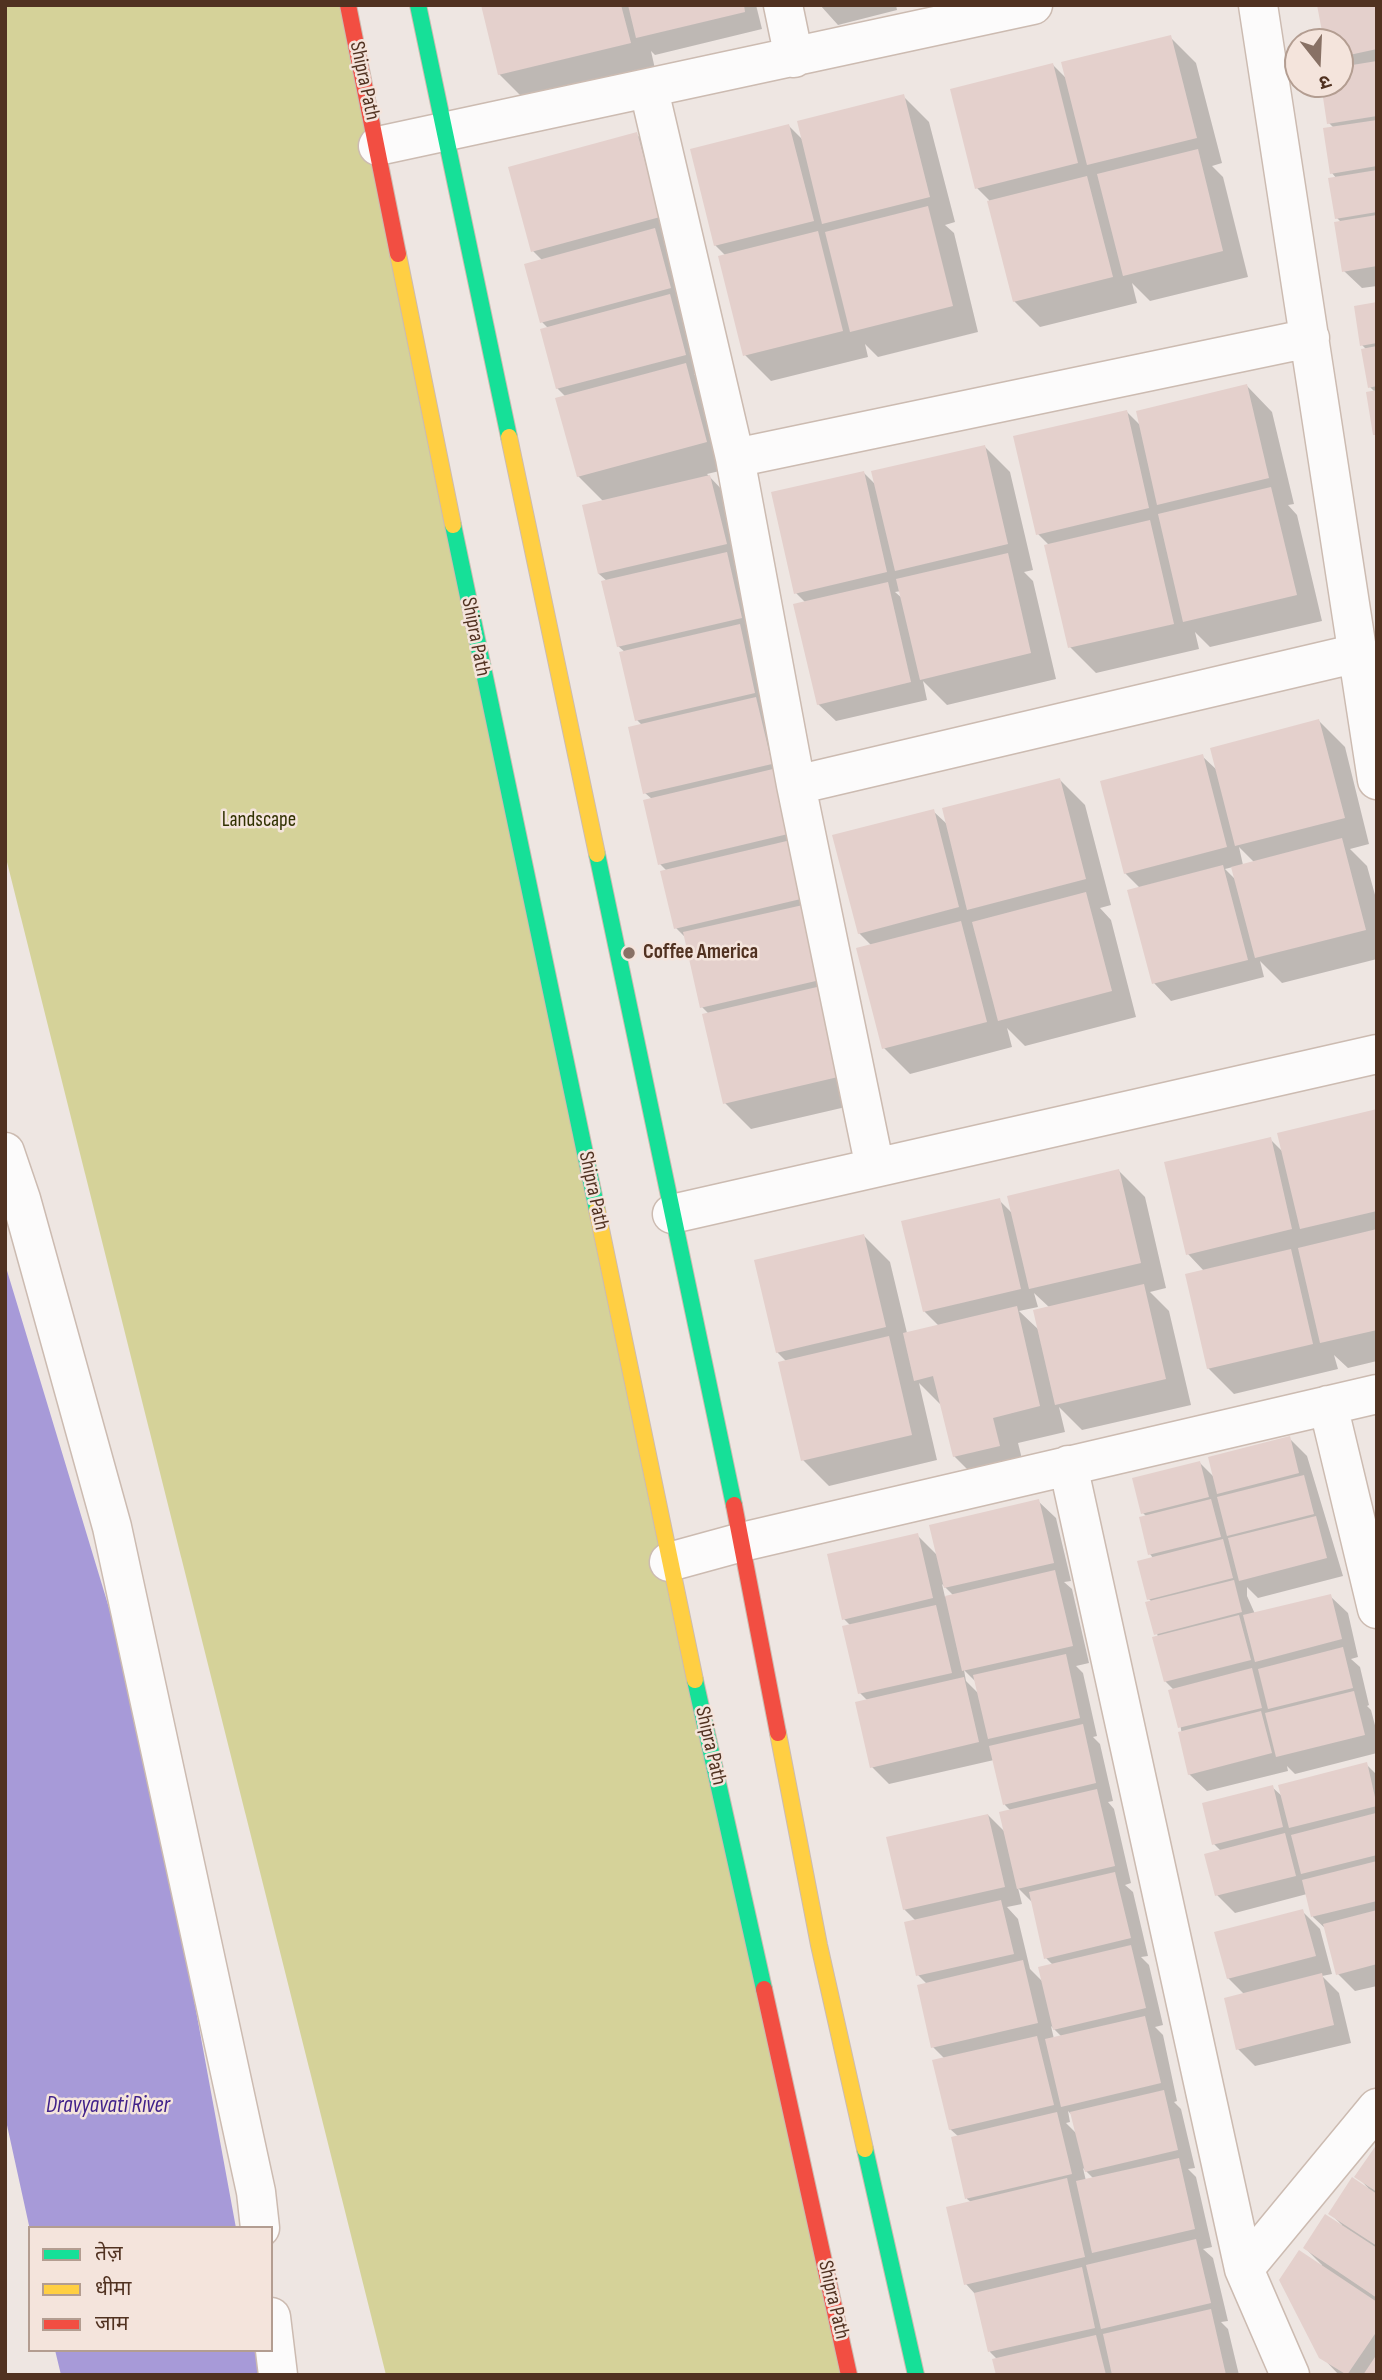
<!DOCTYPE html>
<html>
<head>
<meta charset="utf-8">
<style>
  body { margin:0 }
  #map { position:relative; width:1382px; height:2380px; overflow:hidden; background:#eee6e2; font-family:"Sofia Sans Condensed","Noto Sans Devanagari",sans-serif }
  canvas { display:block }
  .frame { position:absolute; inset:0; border:7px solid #513221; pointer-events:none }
  .legend { position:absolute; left:28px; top:2226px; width:245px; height:126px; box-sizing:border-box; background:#f4e4dc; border:2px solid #b39d91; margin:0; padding:9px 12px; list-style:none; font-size:21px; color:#513221 }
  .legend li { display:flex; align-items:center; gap:14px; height:35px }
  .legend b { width:35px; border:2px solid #b39d91 }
  .north { position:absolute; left:1284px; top:28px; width:70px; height:70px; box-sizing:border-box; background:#f4e4dc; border:2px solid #b39d91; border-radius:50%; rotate:162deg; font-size:19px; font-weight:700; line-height:28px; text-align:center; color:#513221 }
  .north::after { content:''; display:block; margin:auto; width:24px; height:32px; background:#887165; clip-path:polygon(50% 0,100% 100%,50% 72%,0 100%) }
</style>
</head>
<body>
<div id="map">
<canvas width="1382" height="2380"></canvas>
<div class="frame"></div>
<ul class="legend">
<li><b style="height:9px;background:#16e098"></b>तेज़</li>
<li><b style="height:9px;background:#ffcf43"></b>धीमा</li>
<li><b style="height:9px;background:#f24e42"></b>जाम</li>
</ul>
<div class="north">उ</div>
</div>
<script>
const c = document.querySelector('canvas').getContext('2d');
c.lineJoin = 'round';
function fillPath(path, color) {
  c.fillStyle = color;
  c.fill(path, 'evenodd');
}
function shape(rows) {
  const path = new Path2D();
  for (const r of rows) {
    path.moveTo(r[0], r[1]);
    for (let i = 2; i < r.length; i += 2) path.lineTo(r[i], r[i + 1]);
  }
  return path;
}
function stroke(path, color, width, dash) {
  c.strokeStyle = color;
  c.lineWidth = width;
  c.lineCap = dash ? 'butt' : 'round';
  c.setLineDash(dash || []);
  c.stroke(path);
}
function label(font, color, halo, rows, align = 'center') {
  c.font = font + ' "Sofia Sans Condensed",sans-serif';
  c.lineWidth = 5;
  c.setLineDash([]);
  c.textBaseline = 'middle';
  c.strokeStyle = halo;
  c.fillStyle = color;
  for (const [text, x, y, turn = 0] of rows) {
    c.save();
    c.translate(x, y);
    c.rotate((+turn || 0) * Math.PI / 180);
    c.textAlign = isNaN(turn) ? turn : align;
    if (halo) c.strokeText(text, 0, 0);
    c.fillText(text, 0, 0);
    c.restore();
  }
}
fillPath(shape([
  [5,5,346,5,849,2375,386,2375,5,854]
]), '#d5d299');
fillPath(shape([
  [5,1264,142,1717,236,2228,30,2230,5,2116],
  [55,2350,263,2350,268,2375,61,2375]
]), '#a79ad8');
fillPath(shape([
  [483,5,756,5,762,29,655,55,651,51,655,69,525,100,499,74],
  [820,5,896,5,897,10,838,25],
  [1377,5,1377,286,1362,288,1344,271,1341,222,1337,218,1337,179,1332,173,1334,128,1329,123,1323,84,1340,84,1340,42,1326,42],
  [1170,37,1196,63,1222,163,1212,166,1223,177,1248,277,1150,301,1132,283,1137,303,1040,327,1014,301,989,200,977,188,1053,65,1067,79],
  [903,96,929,122,955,222,945,225,954,233,978,332,878,357,865,344,868,357,771,381,745,355,726,256,715,245,789,126,803,140],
  [636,134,662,159,703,372,694,374,711,391,732,468,707,474,727,495,863,1103,751,1129,725,1103,709,1014,702,1007,687,939,676,928,667,871,660,864,652,799,645,793,642,725,637,720,625,652,618,646,607,581,599,574,604,502,578,476,566,397,557,388,548,328,542,322,542,260,533,251],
  [1377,304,1377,437,1375,392,1370,387,1367,350,1362,345],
  [1247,386,1272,412,1294,504,1288,505,1297,515,1322,621,1210,647,1195,632,1199,649,1096,673,1070,647,1049,545,1038,534,1127,412,1141,426],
  [984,446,1010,472,1033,570,1024,572,1033,581,1056,679,947,705,923,681,927,700,836,721,818,704,806,603,796,593,863,472,877,486],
  [901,591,903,599,895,592],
  [1319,721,1345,747,1369,844,1350,849,1367,866,1377,902,1377,959,1282,983,1260,961,1264,977,1171,1001,1154,983,1140,888,1125,873,1202,756,1218,771],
  [1239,847,1254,862,1243,865],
  [1233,867,1237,881,1225,869],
  [1060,780,1085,805,1111,905,1100,908,1111,920,1136,1017,1025,1046,1007,1028,1012,1047,910,1074,884,1048,872,946,859,933,933,811,948,825],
  [1377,1110,1377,1361,1348,1368,1334,1355,1338,1369,1234,1394,1208,1368,1204,1271,1188,1254,1270,1139,1283,1152],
  [1119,1171,1145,1197,1166,1288,1150,1292,1169,1311,1191,1405,1082,1430,1059,1407,1065,1432,1018,1443,1025,1471,980,1482,954,1456,942,1406,919,1383,937,1460,829,1486,803,1460,787,1362,777,1352,864,1236,890,1262,907,1333,939,1326,924,1311,999,1200,1013,1214],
  [1034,1293,1050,1308,1040,1331,1019,1311,1038,1307],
  [1289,1438,1307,1456,1343,1576,1258,1598,1247,1587,1247,1596,1255,1614,1330,1596,1348,1613,1358,1657,1351,1659,1360,1667,1369,1705,1367,1706,1371,1710,1377,1733,1377,1753,1295,1774,1287,1766,1288,1771,1207,1791,1189,1774,1174,1690,1165,1681,1152,1602,1149,1599,1153,1558,1150,1554,1147,1517,1143,1513,1200,1463,1215,1478],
  [1038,1501,1056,1518,1071,1581,1064,1582,1072,1589,1089,1663,1076,1666,1083,1673,1097,1736,1093,1737,1100,1744,1113,1801,1108,1802,1114,1809,1131,1883,1125,1885,1133,1892,1148,1956,1141,1957,1149,1965,1163,2025,1155,2027,1163,2035,1177,2101,1174,2102,1181,2109,1195,2168,1188,2169,1196,2177,1212,2247,1203,2249,1213,2258,1228,2321,1221,2322,1228,2329,1239,2375,998,2375,997,2359,990,2352,976,2295,966,2284,971,2202,967,2199,953,2138,959,2137,950,2129,945,2059,933,2047,927,1984,918,1975,916,1921,904,1909,988,1815,1006,1833,1011,1811,1005,1805,994,1760,889,1784,872,1767,867,1700,860,1693,851,1626,844,1619,917,1535,938,1556],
  [942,1584,953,1595,945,1597],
  [964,1670,976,1682,979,1694,966,1681],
  [1018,1888,1033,1903,1046,1958,1053,1965,1044,1983,1030,1969,1018,1919,1007,1907,1022,1904],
  [1051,2026,1062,2037,1054,2039],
  [1068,2111,1073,2116,1078,2135,1066,2123,1070,2122],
  [1083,2168,1094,2179,1086,2181],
  [1366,1764,1377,1775,1377,1986,1355,1991,1338,1974,1327,1930,1313,1917,1307,1894,1235,1913,1217,1895,1221,1851,1214,1844,1272,1787,1283,1797],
  [1302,1911,1320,1929,1332,1974,1322,1976,1339,1993,1351,2043,1255,2066,1238,2049,1244,1994,1228,1978],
  [1377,2148,1377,2375,1339,2375,1321,2356,1322,2265,1305,2248,1342,2225,1330,2213,1368,2188,1357,2176]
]), '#0003');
fillPath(shape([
  [481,5,621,5,631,43,498,75],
  [628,5,744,5,745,12,636,38],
  [1317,5,1377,5,1377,49,1340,57,1340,42,1324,42],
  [1171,35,1197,138,1087,165,1061,62],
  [1377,61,1377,116,1327,124,1321,84,1340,84,1340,67],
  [1053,63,1078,163,975,189,950,89],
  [904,94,930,197,822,224,797,121],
  [1377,120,1377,166,1330,174,1323,128],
  [789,124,814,221,714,246,690,149],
  [637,132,660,217,531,252,508,167],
  [1198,149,1223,251,1123,276,1097,174],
  [1377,170,1377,212,1335,219,1328,178],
  [1087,176,1113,277,1013,302,987,201],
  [928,206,953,306,850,332,825,232],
  [1377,215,1377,266,1342,272,1334,222],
  [655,228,671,288,540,323,524,264],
  [818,231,843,331,743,356,718,256],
  [670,294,686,355,556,389,540,329],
  [1377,302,1377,343,1360,346,1354,306],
  [1377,346,1377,386,1368,388,1361,349],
  [686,363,707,442,577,477,555,398],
  [1247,384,1269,478,1157,505,1136,411],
  [1377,390,1377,435,1373,435,1366,392],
  [1127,410,1149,508,1036,535,1013,436],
  [985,445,1008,544,895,571,871,471],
  [864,471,887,572,794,594,771,492],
  [710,475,727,544,598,574,582,505],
  [1271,487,1297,595,1183,622,1158,514],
  [1150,520,1174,624,1068,648,1044,545],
  [727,552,742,618,617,647,601,581],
  [1008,553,1031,653,920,680,896,579],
  [888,582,911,682,817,705,793,604],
  [740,624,755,693,635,721,619,652],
  [756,697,772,764,643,794,628,727],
  [1319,719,1345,818,1235,846,1210,748],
  [1203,754,1227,847,1124,874,1100,781],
  [773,769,788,834,658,865,643,800],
  [1060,778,1086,879,967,910,942,808],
  [934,809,959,907,858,934,832,835],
  [1342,838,1366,930,1255,958,1231,867],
  [791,840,805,898,674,929,660,871],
  [1223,865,1248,960,1152,984,1127,890],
  [1086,892,1112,991,998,1021,972,922],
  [803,905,820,980,700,1008,683,932],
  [961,921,987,1022,882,1049,856,948],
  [817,987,838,1077,723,1104,702,1014],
  [1377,1109,1377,1211,1300,1229,1277,1133],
  [1271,1137,1292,1229,1186,1255,1164,1162],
  [1119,1169,1141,1263,1029,1289,1007,1196],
  [1000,1198,1021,1289,923,1312,901,1221],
  [1377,1229,1377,1330,1320,1343,1298,1248],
  [864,1234,886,1327,776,1353,754,1260],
  [1291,1249,1313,1344,1207,1369,1185,1274],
  [1144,1284,1166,1379,1055,1405,1033,1310],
  [1017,1306,1040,1406,993,1418,1000,1446,953,1457,933,1376,914,1381,903,1333],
  [889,1336,912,1435,801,1461,778,1362],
  [1290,1436,1299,1473,1217,1494,1208,1457],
  [1200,1461,1209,1497,1141,1514,1132,1478],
  [1304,1475,1314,1514,1227,1536,1217,1497],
  [1039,1499,1054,1563,944,1588,929,1525],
  [1211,1499,1221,1537,1148,1555,1139,1517],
  [1316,1516,1327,1558,1239,1581,1228,1538],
  [918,1533,933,1598,842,1620,827,1554],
  [1223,1539,1233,1578,1147,1600,1137,1561],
  [1055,1570,1073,1646,962,1671,945,1596],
  [1234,1580,1242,1612,1154,1635,1145,1602],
  [1331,1594,1342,1639,1255,1662,1243,1615],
  [936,1605,952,1673,858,1694,842,1626],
  [1239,1615,1251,1660,1164,1682,1152,1637],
  [1343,1647,1353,1688,1268,1709,1258,1669],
  [1066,1654,1080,1718,988,1739,973,1675],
  [1252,1668,1262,1708,1178,1728,1168,1690],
  [964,1677,979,1742,870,1768,855,1702],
  [1354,1691,1365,1735,1276,1757,1265,1713],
  [1261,1711,1272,1753,1188,1775,1178,1732],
  [1083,1724,1096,1783,1003,1805,989,1746],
  [1367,1762,1377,1806,1289,1828,1278,1785],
  [1273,1785,1283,1827,1212,1845,1202,1803],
  [1097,1789,1115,1866,1017,1889,999,1812],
  [1376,1813,1377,1855,1301,1874,1291,1835],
  [988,1814,1005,1887,903,1910,886,1837],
  [1285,1833,1296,1876,1215,1896,1204,1854],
  [1377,1861,1377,1901,1311,1917,1302,1880],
  [1115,1872,1131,1938,1044,1959,1029,1892],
  [1001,1900,1014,1954,916,1976,904,1922],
  [1303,1909,1316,1956,1227,1979,1214,1932],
  [1377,1910,1377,1964,1336,1975,1323,1924],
  [1131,1945,1146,2008,1053,2030,1038,1967],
  [1023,1960,1038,2023,931,2048,917,1985],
  [1322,1973,1334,2025,1236,2050,1224,1998],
  [1145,2016,1161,2083,1061,2107,1045,2039],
  [1037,2036,1054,2105,949,2130,932,2060],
  [1164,2090,1178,2150,1085,2172,1070,2112],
  [1057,2112,1072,2174,965,2199,951,2137],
  [1377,2144,1377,2192,1354,2177],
  [1179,2158,1195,2229,1092,2253,1076,2181],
  [1352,2177,1377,2194,1377,2246,1328,2214],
  [1067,2178,1085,2257,964,2285,946,2207],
  [1325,2214,1377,2248,1377,2298,1303,2248],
  [1196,2239,1211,2303,1101,2329,1086,2265],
  [1299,2250,1377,2302,1377,2331,1347,2375,1319,2358,1279,2280],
  [1082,2267,1095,2328,988,2352,974,2293],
  [1211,2309,1226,2375,1112,2375,1103,2334],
  [1096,2335,1106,2375,996,2375,992,2359],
  [1377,2354,1377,2375,1363,2375]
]), '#e4d0cc');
const street = shape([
  [783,5,794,58],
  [1258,5,1377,780],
  [649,90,735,458,796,785,875,1168],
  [378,146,1033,5],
  [735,458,1310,338],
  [796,785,1358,653],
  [5,1152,21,1199,112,1527,256,2192,260,2228],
  [672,1214,1377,1054],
  [1328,1405,1377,1609],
  [1068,1465,1244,2269,1290,2375],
  [669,1562,742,1542,1377,1394],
  [1244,2269,1377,2108],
  [271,2317,278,2375]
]);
const fast = shape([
  [418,5,509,437],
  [453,525,597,1210],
  [597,854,734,1505],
  [695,1680,764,1989],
  [865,2149,916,2375]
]);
const slow = shape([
  [398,254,453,525],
  [509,437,597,854],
  [597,1210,695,1680],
  [778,1733,819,1945,865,2149]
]);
const jam = shape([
  [348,5,398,254],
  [734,1505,778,1733],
  [764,1989,849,2375]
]);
stroke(street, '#ccbbb1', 41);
stroke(fast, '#ccbbb1', 18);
stroke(slow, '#ccbbb1', 18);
stroke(jam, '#ccbbb1', 18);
stroke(street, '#fcfbfb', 38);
stroke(fast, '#16e098', 16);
stroke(slow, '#ffcf43', 16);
stroke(jam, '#f24e42', 16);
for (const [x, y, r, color] of [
  [629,953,7,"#887165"]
]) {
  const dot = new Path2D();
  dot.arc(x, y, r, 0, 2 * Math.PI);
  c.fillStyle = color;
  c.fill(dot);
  stroke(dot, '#f4e4dc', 2.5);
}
label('21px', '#513221', '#f4e4dc', [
  ["Shipra Path",364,81,78],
  ["Shipra Path",475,637,79],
  ["Shipra Path",593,1191,78],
  ["Shipra Path",710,1746,77],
  ["Shipra Path",833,2300,77]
]);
label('21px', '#323202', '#f4e4dc', [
  ["Landscape",259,821]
]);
label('bold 21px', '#513221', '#f4e4dc', [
  ["Coffee America",643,953]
], 'left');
label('italic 23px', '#40218a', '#f4e4dc', [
  ["Dravyavati River",108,2106]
]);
</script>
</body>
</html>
